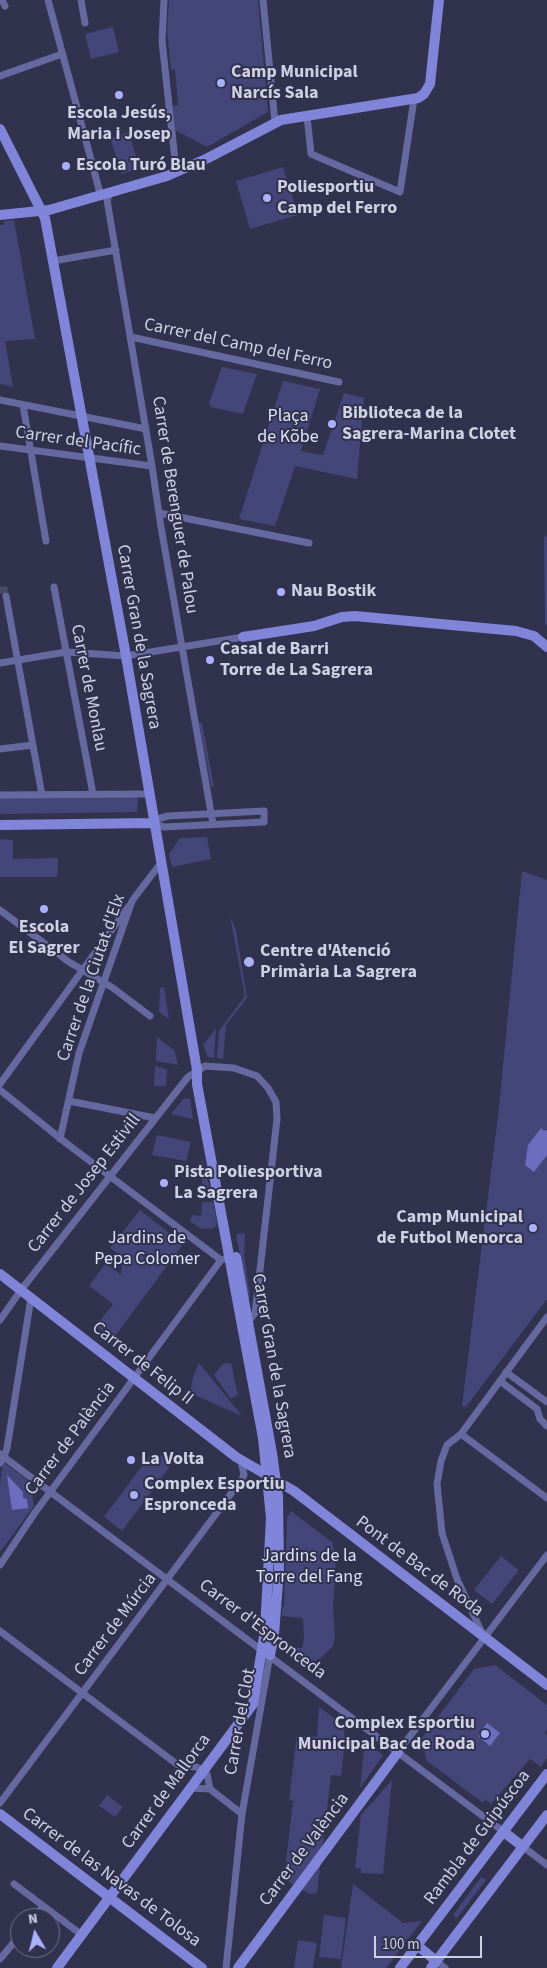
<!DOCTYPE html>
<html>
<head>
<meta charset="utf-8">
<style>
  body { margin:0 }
  #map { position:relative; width:547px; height:1968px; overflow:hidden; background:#31324e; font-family:"Source Sans 3",sans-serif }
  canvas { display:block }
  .north { position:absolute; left:10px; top:1908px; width:50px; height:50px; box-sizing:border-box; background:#31324e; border:1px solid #70728a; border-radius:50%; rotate:352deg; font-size:14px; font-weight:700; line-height:20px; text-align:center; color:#cfd1e3 }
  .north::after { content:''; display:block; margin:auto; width:18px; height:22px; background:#aab0fb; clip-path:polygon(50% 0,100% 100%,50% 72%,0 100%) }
  .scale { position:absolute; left:374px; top:1936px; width:108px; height:22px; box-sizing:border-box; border:2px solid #cfd1e3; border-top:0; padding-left:6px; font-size:15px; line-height:18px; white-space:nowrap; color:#cfd1e3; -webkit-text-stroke:4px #31324e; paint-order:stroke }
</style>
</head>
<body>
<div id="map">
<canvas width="547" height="1968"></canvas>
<div class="north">N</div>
<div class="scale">100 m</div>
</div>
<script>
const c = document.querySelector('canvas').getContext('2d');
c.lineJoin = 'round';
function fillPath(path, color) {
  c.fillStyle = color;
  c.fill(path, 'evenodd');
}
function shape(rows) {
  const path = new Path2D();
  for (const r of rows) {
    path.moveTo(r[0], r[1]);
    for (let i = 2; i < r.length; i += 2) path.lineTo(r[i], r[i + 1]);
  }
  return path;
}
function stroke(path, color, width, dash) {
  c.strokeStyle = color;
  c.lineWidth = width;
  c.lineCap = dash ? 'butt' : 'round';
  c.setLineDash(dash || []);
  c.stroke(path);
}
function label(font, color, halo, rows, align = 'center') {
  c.font = font + ' "Source Sans 3",sans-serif';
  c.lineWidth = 4;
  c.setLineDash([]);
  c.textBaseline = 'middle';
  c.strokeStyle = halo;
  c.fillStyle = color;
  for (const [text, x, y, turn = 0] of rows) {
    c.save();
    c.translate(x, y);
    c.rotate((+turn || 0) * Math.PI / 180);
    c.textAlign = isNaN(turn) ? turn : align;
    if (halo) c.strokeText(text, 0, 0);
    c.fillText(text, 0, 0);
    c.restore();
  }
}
fillPath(shape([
  [169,0,258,0,268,112,207,147,175,130,173,106,178,105,175,70,171,70,167,29],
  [113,27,119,52,91,59,85,34],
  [128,132,140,168,122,174,110,138],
  [283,167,298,215,250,229,236,181],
  [14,220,35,339,5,341,13,387,0,384,0,225,4,225,4,221],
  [222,367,257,374,243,414,211,407,209,403],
  [283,381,320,389,301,451,323,455,344,393,364,398,357,479,295,466,275,526,239,519],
  [544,535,547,537,547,627,545,623],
  [199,723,202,723,214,787,211,787],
  [138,796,137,812,0,814,0,797],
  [207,837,211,859,172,867,169,854,180,838],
  [0,839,13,840,13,859,58,858,58,873,56,877,0,877],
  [522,871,547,880,547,1299,466,1407,462,1406,499,1107],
  [230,916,236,931,247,998,226,1025,223,1059,217,1058,219,1031,245,996],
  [164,987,169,1019,159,1012,160,988],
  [216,1028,214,1058,208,1057,203,1045],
  [157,1037,175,1051,178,1065,156,1061],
  [155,1066,167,1069,166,1086,154,1086],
  [184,1098,190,1099,193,1119,171,1114],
  [157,1135,191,1142,186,1161,152,1155],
  [202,1158,213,1199,202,1198],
  [202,1202,213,1202,217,1224,214,1228,201,1229,190,1221,192,1215,201,1216],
  [140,1210,183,1244,113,1339,96,1326,113,1304,89,1286,106,1263,121,1275,122,1257,110,1248],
  [245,1233,244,1255,250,1297,248,1298,236,1234],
  [199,1363,242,1416,190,1393,193,1377],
  [231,1363,238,1395,231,1399,214,1375,223,1364],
  [151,1454,165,1456,164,1460,171,1465,122,1531,104,1517],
  [3,1462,30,1482,34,1506,0,1552,0,1485],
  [291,1511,333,1543,336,1570,333,1605,335,1637,333,1646,322,1657,303,1668,282,1648,302,1648,304,1640,303,1618,282,1616,282,1606,284,1607,287,1518],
  [501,1556,519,1570,492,1604,474,1590],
  [495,1665,547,1705,547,1730,545,1733,547,1735,547,1758,541,1767,530,1759,491,1804,485,1799,483,1803,426,1760,422,1738,474,1669],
  [319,1707,344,1725,345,1742,341,1776,331,1775,317,1893,310,1894,289,1882,286,1861,293,1801,289,1800,297,1735,317,1737],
  [365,1742,383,1755,360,1788],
  [392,1780,383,1874,361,1873,361,1868,355,1868,361,1815],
  [107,1795,123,1807,115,1817,99,1806],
  [481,1877,486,1880,457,1918,453,1915],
  [353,1884,403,1923,422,1921,386,1968,341,1968],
  [324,1915,346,1918,341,1959,319,1957],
  [298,1940,317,1943,313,1968,294,1968]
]), '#44467a');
fillPath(shape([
  [541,1128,545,1131,547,1130,547,1155,534,1172,525,1165,528,1145],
  [7,1475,23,1492,23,1498,27,1499,28,1508,12,1510],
  [487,1723,500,1733,490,1746,478,1736]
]), '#6b6dbf');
stroke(shape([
  [0,590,5,590,6,596]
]), '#494a64', 7, [7, 3.5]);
stroke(shape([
  [2,0,5,6],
  [48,0,100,193,103,195],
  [81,0,85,23],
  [164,0,162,41,175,160,178,169,182,170],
  [263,0,275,122],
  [0,76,62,54],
  [307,116,311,154,400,192,414,99],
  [111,192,107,199,108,206,152,466,161,527,213,824],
  [53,261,116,250],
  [131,337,339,382],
  [0,400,146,429],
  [23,405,46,541],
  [0,446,152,466],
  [159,513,309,543],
  [54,587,93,794],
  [6,596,42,795],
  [0,663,66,652,126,656,243,637],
  [0,749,33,745],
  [0,795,149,794],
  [264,811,264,822,164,827,153,823,157,819,168,816,264,811],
  [0,910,69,962,113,988,150,1016],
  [0,1084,129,906],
  [0,1090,66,1143,221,1260,224,1259],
  [69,1101,155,1118],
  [60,1139,79,1053,132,901,160,864],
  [0,1320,21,1290,180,1087,188,1077,205,1066,234,1068,257,1076,268,1088,276,1102,277,1119,256,1305,255,1313,249,1321],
  [506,1372,547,1402],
  [500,1381,537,1409,540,1419,547,1426],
  [461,1434,547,1498],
  [0,1454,504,1832],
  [0,1463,4,1457,7,1448,31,1298],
  [0,1565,34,1514,221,1260],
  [0,1631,178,1765,196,1767,203,1770,207,1774,210,1789],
  [483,1635,457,1579,442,1533,437,1484,441,1461,447,1445,461,1434,547,1317],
  [398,1752,547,1555],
  [190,1788,210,1789,242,1814],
  [0,1803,242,1479,244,1475,241,1461],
  [522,1846,547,1865],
  [14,1884,82,1935],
  [34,1918,43,1906],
  [0,1959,20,1935],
  [436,1961,445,1968],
  [226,1968,242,1814,270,1655]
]), '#66699f', 7);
stroke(shape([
  [0,129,45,218,126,656,197,1070,197,1084,263,1438,271,1518,265,1630,253,1704,57,1968],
  [0,215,49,210,167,176,208,158,281,120,418,98,424,94,430,84,439,0],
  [243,637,314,626,342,617,355,616,516,631,534,636,547,647],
  [0,825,153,823],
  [236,1257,272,1453,278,1497,279,1570,274,1634,270,1655],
  [0,1274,236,1457,294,1491,547,1685],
  [0,1814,202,1968],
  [504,1832,522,1846],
  [417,1945,436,1961],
  [238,1968,398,1752],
  [400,1968,547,1774],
  [431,1968,547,1815]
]), '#8185da', 10);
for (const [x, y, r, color] of [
  [221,83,5,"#aab0fb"],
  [119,95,5,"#aab0fb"],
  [66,166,5,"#aab0fb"],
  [267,198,5,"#aab0fb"],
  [332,424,5,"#aab0fb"],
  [281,592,5,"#aab0fb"],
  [210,660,5,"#aab0fb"],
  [44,909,5,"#aab0fb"],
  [249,962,6,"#aab0fb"],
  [164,1183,5,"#aab0fb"],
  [533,1228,5,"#aab0fb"],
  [131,1460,5,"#aab0fb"],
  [134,1495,5,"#aab0fb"],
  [485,1734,5,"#aab0fb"]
]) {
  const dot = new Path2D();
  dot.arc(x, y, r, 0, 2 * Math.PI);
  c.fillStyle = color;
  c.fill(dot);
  stroke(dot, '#31324e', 2);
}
label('bold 18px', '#cfd1e3', '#31324e', [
  ["Camp Municipal",231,73],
  ["Narcís Sala",231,94],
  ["Escola Jesús,",119,114,"center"],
  ["Maria i Josep",119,135,"center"],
  ["Escola Turó Blau",76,166],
  ["Poliesportiu",277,188],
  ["Camp del Ferro",277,209],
  ["Biblioteca de la",342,414],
  ["Sagrera-Marina Clotet",342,435],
  ["Nau Bostik",291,592],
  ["Casal de Barri",220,650],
  ["Torre de La Sagrera",220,671],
  ["Escola",44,928,"center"],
  ["El Sagrer",44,949,"center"],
  ["Centre d'Atenció",260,952],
  ["Primària La Sagrera",260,973],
  ["Pista Poliesportiva",174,1173],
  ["La Sagrera",174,1194],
  ["Camp Municipal",523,1218,"right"],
  ["de Futbol Menorca",523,1239,"right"],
  ["La Volta",141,1460],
  ["Complex Esportiu",144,1485],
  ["Espronceda",144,1506],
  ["Complex Esportiu",475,1724,"right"],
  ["Municipal Bac de Roda",475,1745,"right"]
], 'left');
label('18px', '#cfd1e3', '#31324e', [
  ["Carrer del Camp del Ferro",238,345,12],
  ["Carrer del Pacífic",78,442,8],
  ["Carrer de Berenguer de Palou",174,505,81],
  ["Carrer Gran de la Sagrera",138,637,80],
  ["Carrer de Monlau",88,688,79],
  ["Carrer de la Ciutat d'Elx",92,978,-71],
  ["Carrer de Josep Estivill",85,1184,-52],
  ["Carrer de Felip II",142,1364,38],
  ["Carrer Gran de la Sagrera",273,1366,80],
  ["Carrer de Palència",71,1439,-53],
  ["Pont de Bac de Roda",419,1567,37],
  ["Carrer de Múrcia",116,1625,-53],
  ["Carrer d'Espronceda",262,1630,37],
  ["Carrer del Clot",241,1722,-80],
  ["Carrer de Mallorca",167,1792,-54],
  ["Rambla de Guipúscoa",478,1838,-53],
  ["Carrer de València",305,1850,-53],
  ["Carrer de las Navas de Tolosa",111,1878,37]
]);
label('18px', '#dfe2f9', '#31324e', [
  ["Plaça",288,417],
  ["de Kõbe",288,438],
  ["Jardins de",147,1239],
  ["Pepa Colomer",147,1260],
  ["Jardins de la",309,1557],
  ["Torre del Fang",309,1578]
]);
</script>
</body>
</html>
